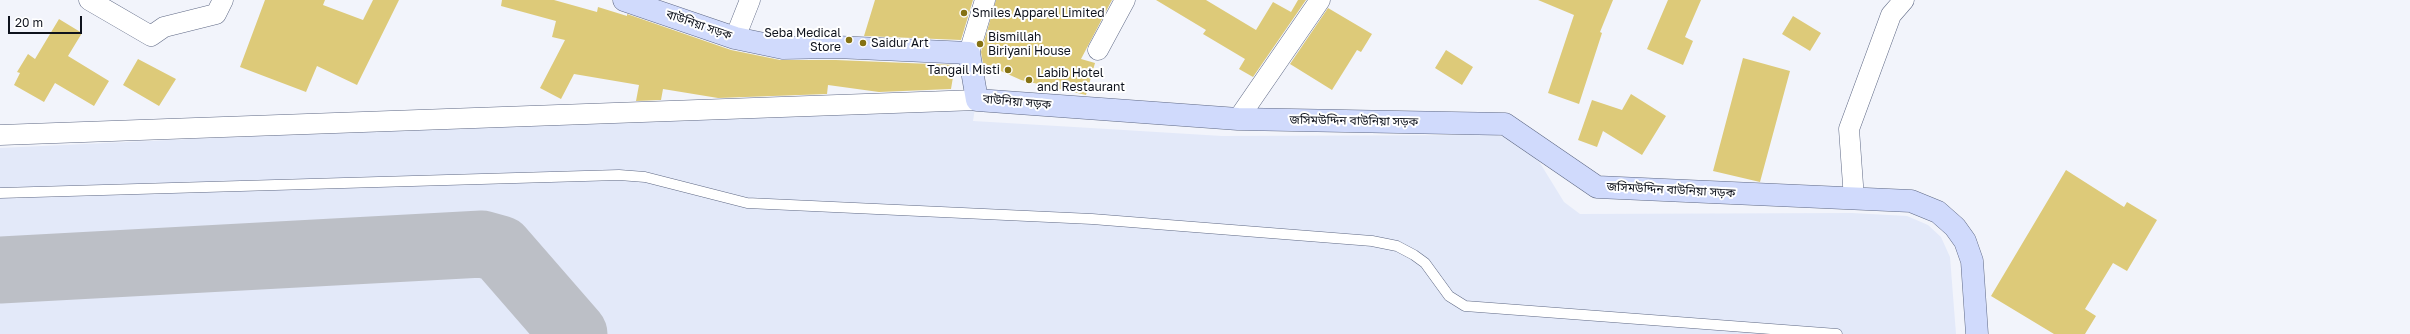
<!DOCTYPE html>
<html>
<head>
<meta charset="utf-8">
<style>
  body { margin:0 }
  #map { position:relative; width:2410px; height:334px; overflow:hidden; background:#f2f4fb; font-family:"Golos Text",sans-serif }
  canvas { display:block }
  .scale { position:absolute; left:8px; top:16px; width:74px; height:18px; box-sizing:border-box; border:2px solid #0e121c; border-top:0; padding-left:5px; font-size:12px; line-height:14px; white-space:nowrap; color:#0e121c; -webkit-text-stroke:3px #fff; paint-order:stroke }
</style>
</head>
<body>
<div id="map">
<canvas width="2410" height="334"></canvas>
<div class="scale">20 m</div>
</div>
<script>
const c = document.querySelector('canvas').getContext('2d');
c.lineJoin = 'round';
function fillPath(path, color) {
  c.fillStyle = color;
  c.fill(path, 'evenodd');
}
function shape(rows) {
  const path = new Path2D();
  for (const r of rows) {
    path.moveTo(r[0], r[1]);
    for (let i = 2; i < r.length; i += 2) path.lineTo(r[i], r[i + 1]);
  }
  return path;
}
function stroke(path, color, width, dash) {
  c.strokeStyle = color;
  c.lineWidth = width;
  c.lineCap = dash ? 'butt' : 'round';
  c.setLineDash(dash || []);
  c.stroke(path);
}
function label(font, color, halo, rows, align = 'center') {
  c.font = font + ' "Golos Text","Noto Sans Bengali",sans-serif';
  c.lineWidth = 4;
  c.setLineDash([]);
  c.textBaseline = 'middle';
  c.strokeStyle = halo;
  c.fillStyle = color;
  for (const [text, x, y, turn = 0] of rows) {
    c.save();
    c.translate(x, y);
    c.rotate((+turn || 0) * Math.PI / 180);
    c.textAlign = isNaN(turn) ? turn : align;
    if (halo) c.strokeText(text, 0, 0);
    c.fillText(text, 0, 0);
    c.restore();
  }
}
fillPath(shape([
  [976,102,973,121,1091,128,1222,136,1496,135,1512,139,1525,147,1540,163,1564,202,1580,214,1852,213,1907,216,1928,225,1941,237,1950,257,1956,334,0,334,0,148]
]), '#e3e9f9');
stroke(shape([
  [0,270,482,244,500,249,574,334]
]), '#bcbfc6', 67);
fillPath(shape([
  [265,0,325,0,323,5,363,20,373,0,399,0,357,85,317,66,306,92,240,67],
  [502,0,554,0,597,12,598,7,627,16,627,14,731,50,780,60,836,60,955,65,951,89,879,92,828,85,827,94,718,98,663,89,661,100,636,101,639,85,574,74,561,99,540,88,565,40,552,37,556,21,501,6],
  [875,0,973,0,961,40,864,36],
  [996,0,1112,0,1081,59,1095,63,1086,95,1021,80,983,63,981,52],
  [1156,0,1206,0,1256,30,1273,2,1291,12,1298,0,1306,0,1253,77,1239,69,1245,59,1203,34,1206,30],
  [1538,0,1613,0,1600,32,1602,33,1579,104,1548,93,1574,15],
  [1668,0,1701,0,1685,37,1693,41,1683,65,1647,49],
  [1328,8,1372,34,1361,52,1357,50,1332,90,1290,64],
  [1793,16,1821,33,1810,51,1782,34],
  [59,19,82,33,68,56,109,81,94,106,55,83,44,102,14,85,20,73,17,72,28,54,35,59],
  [1446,50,1473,67,1462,85,1435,68],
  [1743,58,1790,71,1760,182,1713,171],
  [138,59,176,79,159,106,123,85],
  [1631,94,1666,116,1642,155,1603,131,1597,147,1578,140,1592,100,1622,110],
  [2066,170,2124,207,2127,202,2157,220,2127,271,2113,263,2085,309,2096,316,2085,334,2054,334,1991,296]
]), '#ddca79');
const lane = shape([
  [0,193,619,175,645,177,747,203,1092,219,1372,241,1397,246,1414,255,1425,263,1449,296,1465,306,1837,334]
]);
const street = shape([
  [89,0,151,36,164,27,216,14,223,0],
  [735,38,750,0],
  [1098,50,1125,0],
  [969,53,985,0],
  [1238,119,1320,0],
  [0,135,977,100],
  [1854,199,1849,129,1891,15,1904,0]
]);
const secondary = shape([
  [624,0,735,38,783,48,836,47,969,53,977,100,1238,119,1505,124,1597,187,1911,201,1938,212,1955,227,1965,241,1972,261,1977,334]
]);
stroke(lane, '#5f6985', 11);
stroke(street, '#5f6985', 21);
stroke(secondary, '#5f6985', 23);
stroke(lane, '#fff', 10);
stroke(street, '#fff', 20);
stroke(secondary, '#d0dafc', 22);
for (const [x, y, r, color] of [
  [964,13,4,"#857213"],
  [849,40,4,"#857213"],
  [863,43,4,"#857213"],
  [980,44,4,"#857213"],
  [1008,70,4,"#857213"],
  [1029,80,4,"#857213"]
]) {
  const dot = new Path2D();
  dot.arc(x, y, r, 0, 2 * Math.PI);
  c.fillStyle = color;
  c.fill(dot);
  stroke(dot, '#fff', 1.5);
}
label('12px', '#0e121c', '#fff', [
  ["Smiles Apparel Limited",972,13],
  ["Seba Medical",841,33,"right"],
  ["Store",841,47,"right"],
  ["Bismillah",988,37],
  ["Biriyani House",988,51],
  ["Saidur Art",871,43],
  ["Tangail Misti",1000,70,"right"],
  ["Labib Hotel",1037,73],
  ["and Restaurant",1037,87]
], 'left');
label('12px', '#0e121c', '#fff', [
  ["বাউনিয়া সড়ক",699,25,19],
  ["বাউনিয়া সড়ক",1017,102,5],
  ["জসিমউদ্দিন বাউনিয়া সড়ক",1354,121,1],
  ["জসিমউদ্দিন বাউনিয়া সড়ক",1671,190,3]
]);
</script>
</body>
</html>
